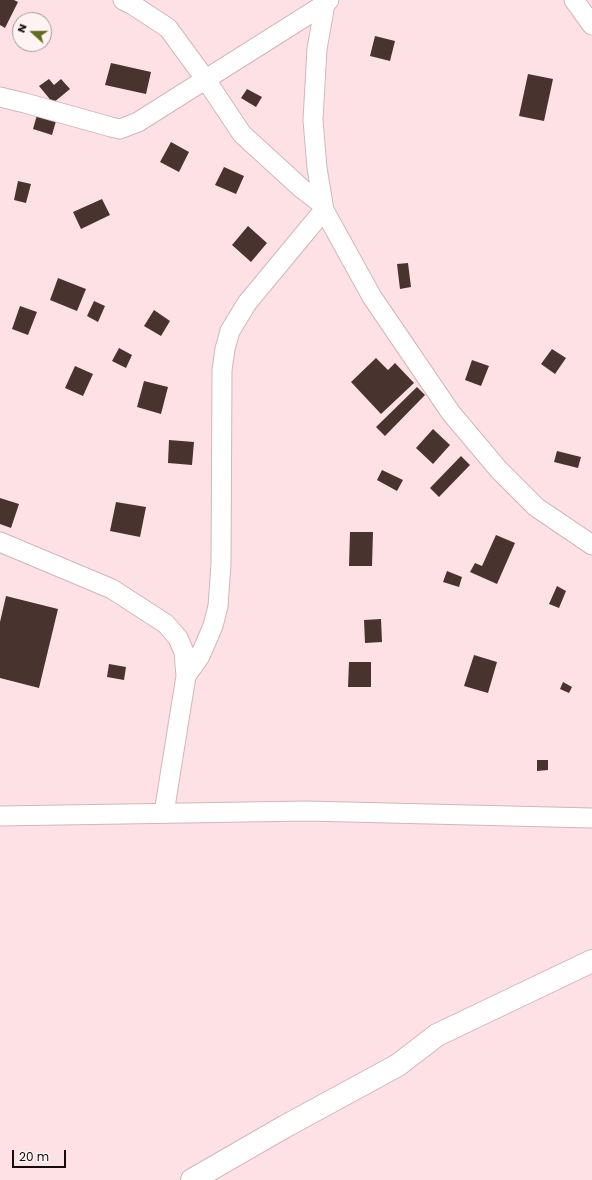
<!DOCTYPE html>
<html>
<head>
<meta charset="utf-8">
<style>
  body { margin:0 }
  #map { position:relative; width:592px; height:1180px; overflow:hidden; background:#fee1e4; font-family:Poppins,sans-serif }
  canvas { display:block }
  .north { position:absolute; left:12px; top:12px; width:40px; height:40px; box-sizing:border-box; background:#fff3f4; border:1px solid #a19697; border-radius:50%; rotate:291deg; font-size:11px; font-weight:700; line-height:16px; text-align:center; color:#150b0c }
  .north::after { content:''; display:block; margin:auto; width:14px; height:18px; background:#5d6f1c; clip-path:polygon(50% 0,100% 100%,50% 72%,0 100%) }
  .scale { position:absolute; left:12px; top:1150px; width:54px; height:18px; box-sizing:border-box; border:2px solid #150b0c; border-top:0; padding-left:5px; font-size:12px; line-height:14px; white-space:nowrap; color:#150b0c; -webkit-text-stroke:3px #fff3f4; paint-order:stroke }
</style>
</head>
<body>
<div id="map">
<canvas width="592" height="1180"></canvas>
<div class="north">N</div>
<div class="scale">20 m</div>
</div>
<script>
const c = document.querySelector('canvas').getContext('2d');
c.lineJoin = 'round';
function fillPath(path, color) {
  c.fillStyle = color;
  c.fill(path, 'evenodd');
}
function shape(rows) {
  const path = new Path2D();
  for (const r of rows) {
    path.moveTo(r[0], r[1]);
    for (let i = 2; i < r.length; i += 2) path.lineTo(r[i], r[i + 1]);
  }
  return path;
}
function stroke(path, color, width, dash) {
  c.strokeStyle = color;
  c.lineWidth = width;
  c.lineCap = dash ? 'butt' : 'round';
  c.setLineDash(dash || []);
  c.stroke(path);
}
fillPath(shape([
  [0,0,14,0,18,2,5,28,0,25],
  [375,36,395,41,390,61,370,56],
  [111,63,151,72,146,94,105,85],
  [528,74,553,79,544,121,519,116],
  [49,79,54,85,61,79,70,89,53,103,39,86],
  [247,89,262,97,256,107,241,98],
  [37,115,56,121,52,135,33,129],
  [171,142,189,152,179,172,160,162],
  [224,167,244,176,236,194,215,185],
  [18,181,31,184,26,203,14,200],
  [102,199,110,215,81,229,73,212],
  [248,226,267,243,251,262,232,245],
  [408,263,411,287,400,289,397,264],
  [58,278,86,289,77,311,50,300],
  [94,301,105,306,98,322,87,316],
  [20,306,37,312,28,335,12,329],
  [154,310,170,321,161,336,144,326],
  [119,348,132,355,126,368,112,361],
  [552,349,566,358,555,374,541,364],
  [376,358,388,370,395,363,414,383,381,414,351,382],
  [472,360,489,366,481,386,465,380],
  [75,366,93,374,83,396,65,388],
  [144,381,168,387,161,414,137,407],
  [417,387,425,395,385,436,376,427],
  [433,429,450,445,433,464,416,448],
  [169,440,194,442,192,465,168,463],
  [557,451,581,457,578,468,554,462],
  [461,456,470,465,439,497,430,488],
  [382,470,403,480,397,491,377,480],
  [0,498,19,504,11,528,0,524],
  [116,502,146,507,140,537,110,531],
  [350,532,373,532,372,566,349,566],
  [496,535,515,543,497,584,470,572,475,563,482,566],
  [447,571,462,577,459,587,443,582],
  [557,586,566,591,559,608,549,604],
  [6,596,58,609,39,688,0,678,0,622],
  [381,619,382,642,365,643,364,620],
  [474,655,497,662,488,693,464,686],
  [349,662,371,662,371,687,348,687],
  [109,664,126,667,124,680,107,677],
  [563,682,572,687,569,693,560,689],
  [537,760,548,760,548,770,537,771]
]), '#49332f');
const street = shape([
  [123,0,133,5,168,28,206,80,242,134,301,188,322,204],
  [574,0,592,25],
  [325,4,317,49,313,120,317,168,324,210,372,297,451,413,499,470,536,507,592,545],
  [0,97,25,103,111,127,120,129,138,122,325,4,329,0],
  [0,542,112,589,166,624,178,638,184,652,186,676,164,813],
  [186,676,200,656,213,626,218,606,221,564,222,370,225,349,230,331,247,303,324,210],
  [0,816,307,811,592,818]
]);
const secondary = shape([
  [192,1180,284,1127,398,1065,437,1035,592,961]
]);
stroke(street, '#d2b6b9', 21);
stroke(secondary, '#d2b6b9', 24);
stroke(street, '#fff', 19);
stroke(secondary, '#fff', 22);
</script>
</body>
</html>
